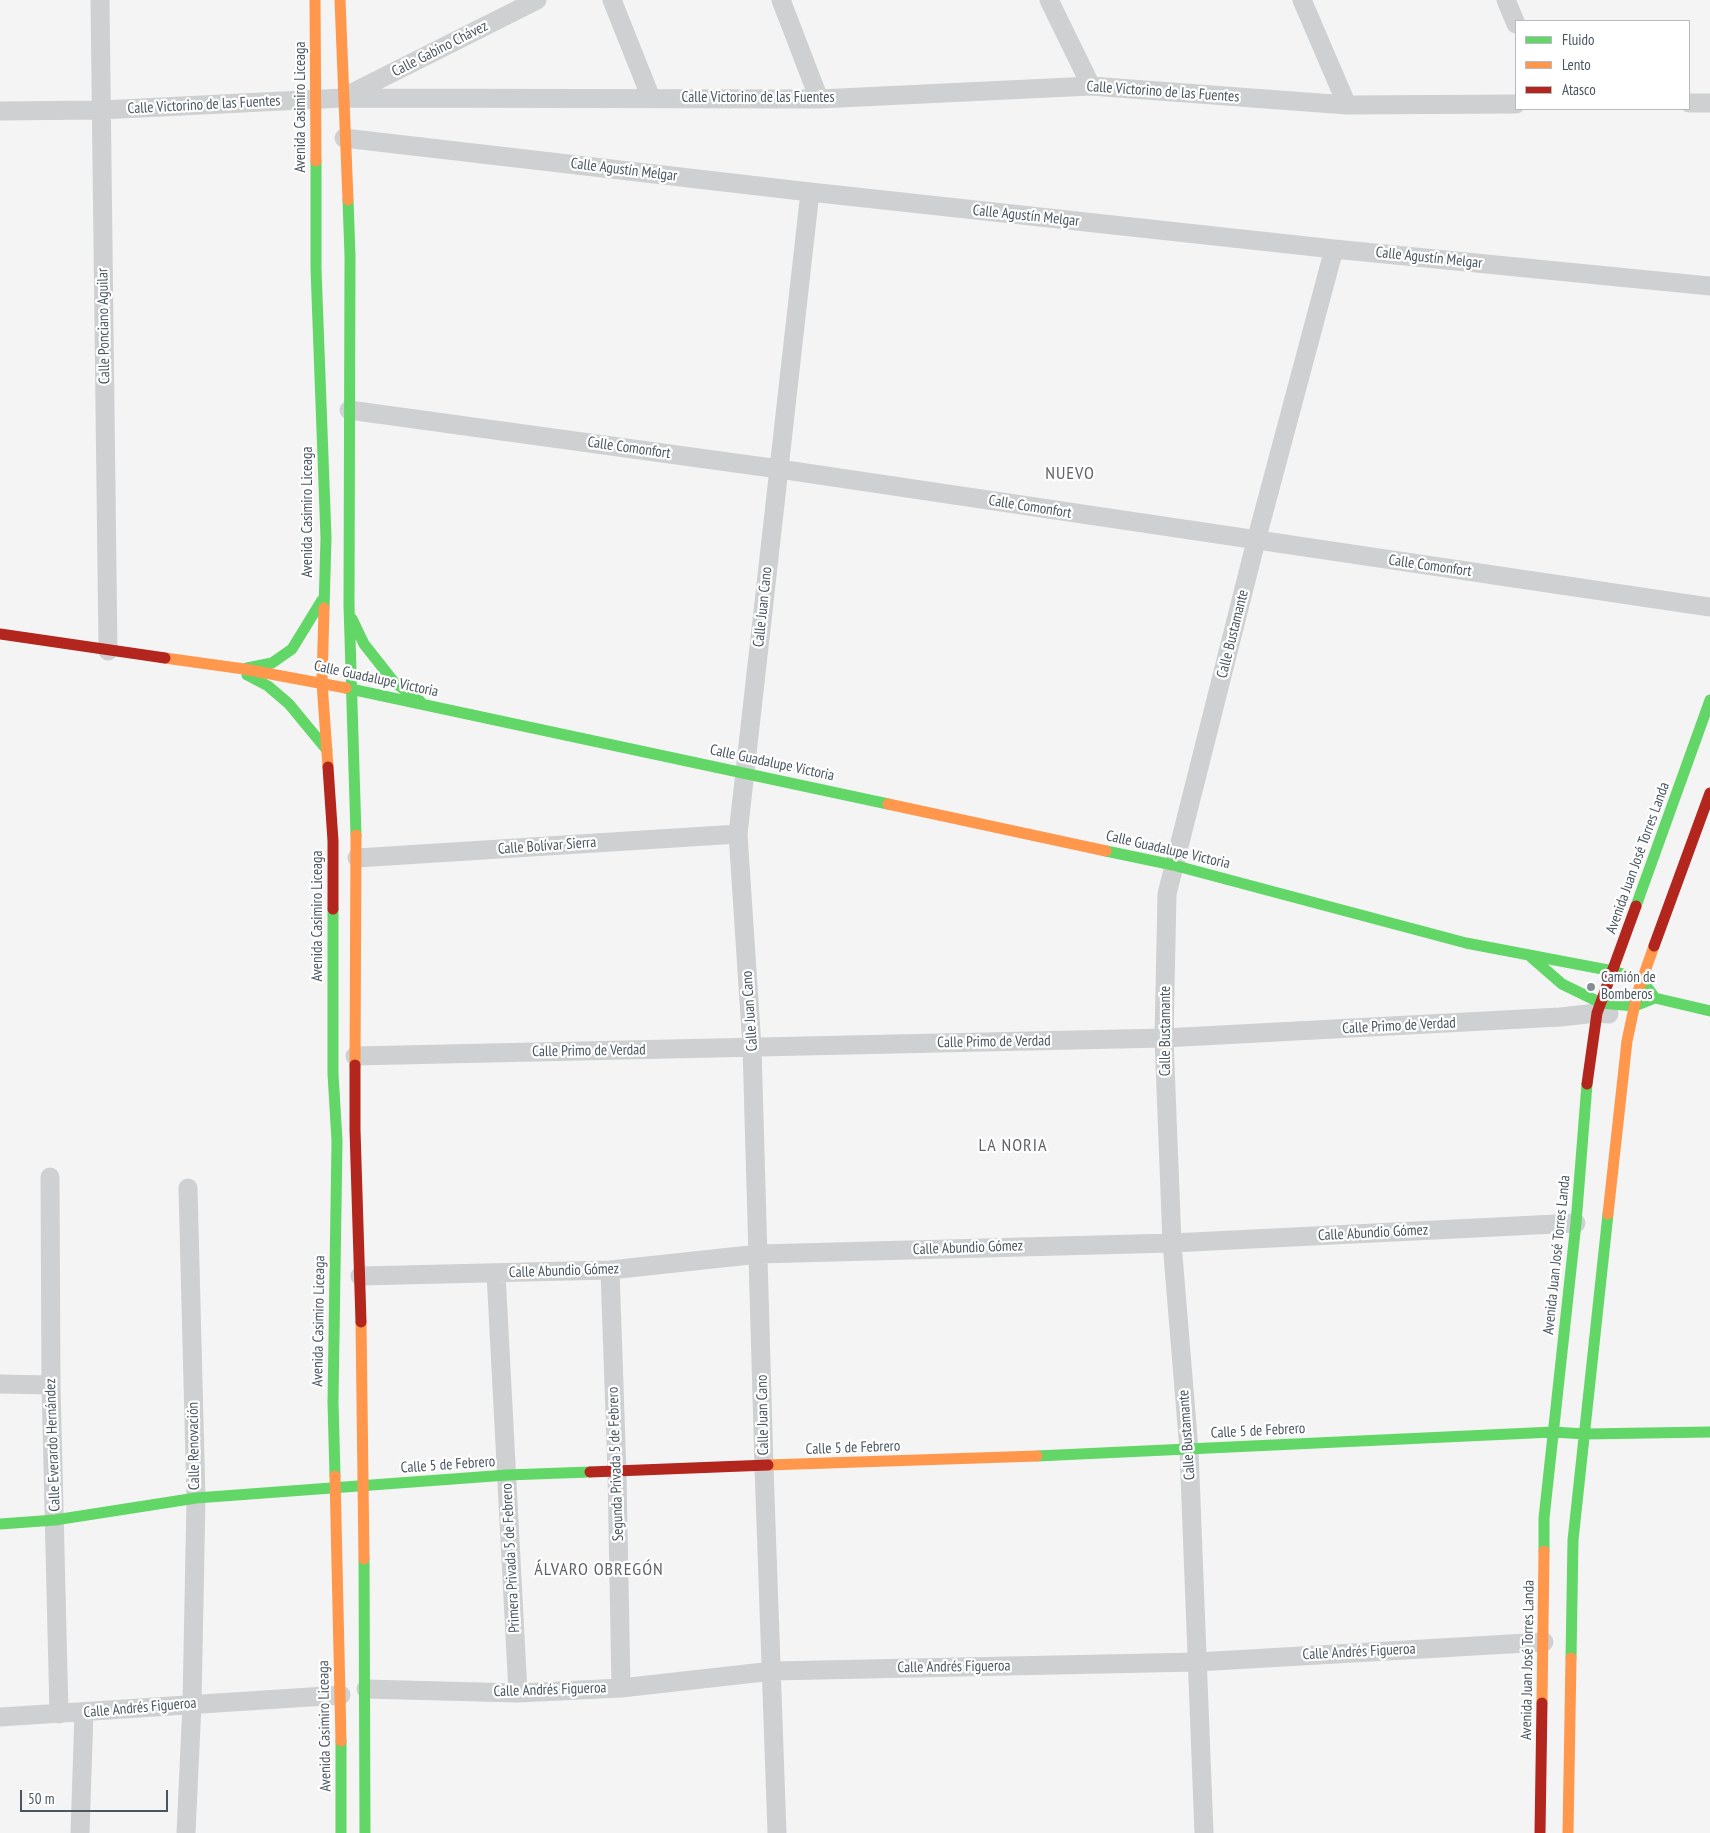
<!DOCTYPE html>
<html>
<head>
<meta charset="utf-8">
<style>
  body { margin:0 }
  #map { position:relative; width:1710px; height:1833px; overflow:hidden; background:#f4f4f4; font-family:"PT Sans Narrow",sans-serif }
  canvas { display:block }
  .legend { position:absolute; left:1515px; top:20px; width:175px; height:90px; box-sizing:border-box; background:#fff; border:1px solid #b7bbc0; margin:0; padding:6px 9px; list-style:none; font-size:15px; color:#4a5661 }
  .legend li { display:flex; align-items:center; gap:10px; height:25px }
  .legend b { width:25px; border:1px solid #b7bbc0 }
  .scale { position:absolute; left:20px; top:1790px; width:148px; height:22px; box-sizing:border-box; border:2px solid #4a5661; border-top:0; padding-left:6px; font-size:15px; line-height:18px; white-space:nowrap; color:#4a5661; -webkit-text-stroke:4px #fff; paint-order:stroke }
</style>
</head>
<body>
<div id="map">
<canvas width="1710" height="1833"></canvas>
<ul class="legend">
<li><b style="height:6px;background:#63d668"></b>Fluido</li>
<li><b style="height:6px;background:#ff974d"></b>Lento</li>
<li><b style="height:6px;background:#b3261e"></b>Atasco</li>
</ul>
<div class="scale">50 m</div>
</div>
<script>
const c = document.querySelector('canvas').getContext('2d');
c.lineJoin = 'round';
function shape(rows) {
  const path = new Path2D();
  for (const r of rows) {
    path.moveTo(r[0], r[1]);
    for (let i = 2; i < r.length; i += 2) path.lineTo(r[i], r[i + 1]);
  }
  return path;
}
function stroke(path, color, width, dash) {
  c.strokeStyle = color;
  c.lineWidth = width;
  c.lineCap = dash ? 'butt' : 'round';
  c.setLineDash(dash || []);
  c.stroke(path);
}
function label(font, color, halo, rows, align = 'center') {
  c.font = font + ' "PT Sans Narrow",sans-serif';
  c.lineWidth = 4.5;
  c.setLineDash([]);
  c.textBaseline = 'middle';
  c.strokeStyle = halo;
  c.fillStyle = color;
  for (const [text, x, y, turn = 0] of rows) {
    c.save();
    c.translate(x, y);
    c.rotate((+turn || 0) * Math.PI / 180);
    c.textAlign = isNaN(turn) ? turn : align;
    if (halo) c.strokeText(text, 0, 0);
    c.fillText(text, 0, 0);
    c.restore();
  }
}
stroke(shape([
  [100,0,108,651],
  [612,0,651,98],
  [781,0,819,99],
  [1049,0,1091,86],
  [1302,0,1347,105],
  [1506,0,1516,24],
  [346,96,537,0],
  [1689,103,1710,103],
  [0,111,101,110,343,98,819,99,1091,86,1347,105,1516,104],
  [344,138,810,192,1334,249,1710,286],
  [349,410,779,469,1710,607],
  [357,858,738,834],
  [355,1056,1164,1038,1560,1017,1597,1013,1609,1014],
  [50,1177,51,1385,59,1714],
  [610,1270,617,1472,621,1688],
  [496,1273,518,1693],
  [360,1276,610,1270,759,1254,1172,1243,1576,1223],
  [0,1384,51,1385],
  [366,1689,518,1693,621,1688,773,1671,1197,1662,1544,1642],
  [0,1717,341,1695],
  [80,1833,84,1713],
  [186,1833,192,1704,196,1498,188,1188],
  [777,1833,764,1467,752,1047,738,834,810,192],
  [1204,1833,1189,1450,1172,1243,1164,1038,1167,894,1256,541,1334,249]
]), '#ced0d2', 19);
stroke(shape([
  [316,161,316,269,326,538,324,608],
  [348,200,350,256,349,605,356,835],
  [352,619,364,644,394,682,420,701],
  [247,668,272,663,292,649,322,600],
  [247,675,268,686,289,704,327,750],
  [346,688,888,804],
  [1106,851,1173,865,1466,943,1613,971,1642,980,1655,998],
  [1636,906,1710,700],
  [333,909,333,1074,337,1141,333,1402,335,1476],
  [1531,957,1562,984,1601,1003,1635,1006,1655,998,1710,1011],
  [1037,1456,1553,1432,1585,1434,1710,1432],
  [0,1524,55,1520,196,1498,507,1475,590,1472],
  [1544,1551,1544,1518,1576,1223,1587,1084],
  [364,1559,365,1833],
  [1571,1658,1573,1540,1608,1214],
  [341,1741,341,1833]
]), '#63d668', 11);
stroke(shape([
  [315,0,316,161],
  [340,0,348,200],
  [324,608,322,683,328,767],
  [165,658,244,669,346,688],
  [888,804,1106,851],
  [355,1065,356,835],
  [1608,1214,1627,1041,1637,994,1654,946],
  [361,1322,364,1559],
  [768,1465,1037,1456],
  [335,1476,341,1741],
  [1542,1703,1544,1551],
  [1568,1833,1571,1658]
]), '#ff974d', 11);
stroke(shape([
  [0,634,165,658],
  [328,767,333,841,333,909],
  [1654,946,1710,793],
  [355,1065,355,1130,361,1322],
  [1587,1084,1597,1013,1636,906],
  [590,1472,768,1465],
  [1540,1833,1542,1703]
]), '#b3261e', 11);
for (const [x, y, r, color] of [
  [1591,987,5,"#868d94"]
]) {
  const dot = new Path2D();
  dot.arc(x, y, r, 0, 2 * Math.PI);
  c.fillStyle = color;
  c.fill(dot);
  stroke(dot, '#fff', 2);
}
label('15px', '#4a5661', '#fff', [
  ["Calle Gabino Chávez",440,49,-27],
  ["Calle Victorino de las Fuentes",1163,92,4],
  ["Calle Victorino de las Fuentes",758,98],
  ["Calle Victorino de las Fuentes",204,105,-3],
  ["Avenida Casimiro Liceaga",301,107,-90],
  ["Calle Agustín Melgar",624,170,7],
  ["Calle Agustín Melgar",1026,216,6],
  ["Calle Agustín Melgar",1429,258,6],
  ["Calle Ponciano Aguilar",104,326,-91],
  ["Calle Comonfort",629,448,8],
  ["Calle Comonfort",1030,507,9],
  ["Avenida Casimiro Liceaga",308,512,-90],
  ["Calle Comonfort",1430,566,8],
  ["Calle Juan Cano",763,607,-84],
  ["Calle Bustamante",1233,634,-76],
  ["Calle Guadalupe Victoria",376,679,12],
  ["Calle Guadalupe Victoria",772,763,12],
  ["Calle Bolívar Sierra",547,846,-4],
  ["Calle Guadalupe Victoria",1168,850,13],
  ["Avenida Juan José Torres Landa",1638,858,-70],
  ["Avenida Casimiro Liceaga",318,916,-90],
  ["Calle Juan Cano",750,1011,-94],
  ["Calle Primo de Verdad",1399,1026,-3],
  ["Calle Bustamante",1166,1031,-90],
  ["Calle Primo de Verdad",994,1042,-1],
  ["Calle Primo de Verdad",589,1051,-1],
  ["Calle Abundio Gómez",1373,1233,-3],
  ["Calle Abundio Gómez",968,1248,-2],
  ["Avenida Juan José Torres Landa",1557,1255,-84],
  ["Calle Abundio Gómez",564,1271,-2],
  ["Avenida Casimiro Liceaga",319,1321,-89],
  ["Calle Juan Cano",763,1415,-91],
  ["Calle 5 de Febrero",1258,1431,-3],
  ["Calle Bustamante",1187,1435,-94],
  ["Calle Everardo Hernández",53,1445,-92],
  ["Calle Renovación",194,1446,-91],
  ["Calle 5 de Febrero",853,1448,-2],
  ["Segunda Privada 5 de Febrero",616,1464,-92],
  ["Calle 5 de Febrero",448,1465,-4],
  ["Primera Privada 5 de Febrero",511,1558,-93],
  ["Calle Andrés Figueroa",1359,1652,-3],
  ["Avenida Juan José Torres Landa",1528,1660,-89],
  ["Calle Andrés Figueroa",954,1667,-1],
  ["Calle Andrés Figueroa",550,1690,-2],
  ["Calle Andrés Figueroa",140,1708,-5],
  ["Avenida Casimiro Liceaga",325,1726,-91]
]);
label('15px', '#4a5661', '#fff', [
  ["Camión de",1601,978],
  ["Bomberos",1601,995]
], 'left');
c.letterSpacing = '1px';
label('18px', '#5f6368', '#fff', [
  ["NUEVO",1070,474],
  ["LA NORIA",1013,1146],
  ["ÁLVARO OBREGÓN",599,1570]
]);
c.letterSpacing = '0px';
</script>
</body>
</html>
